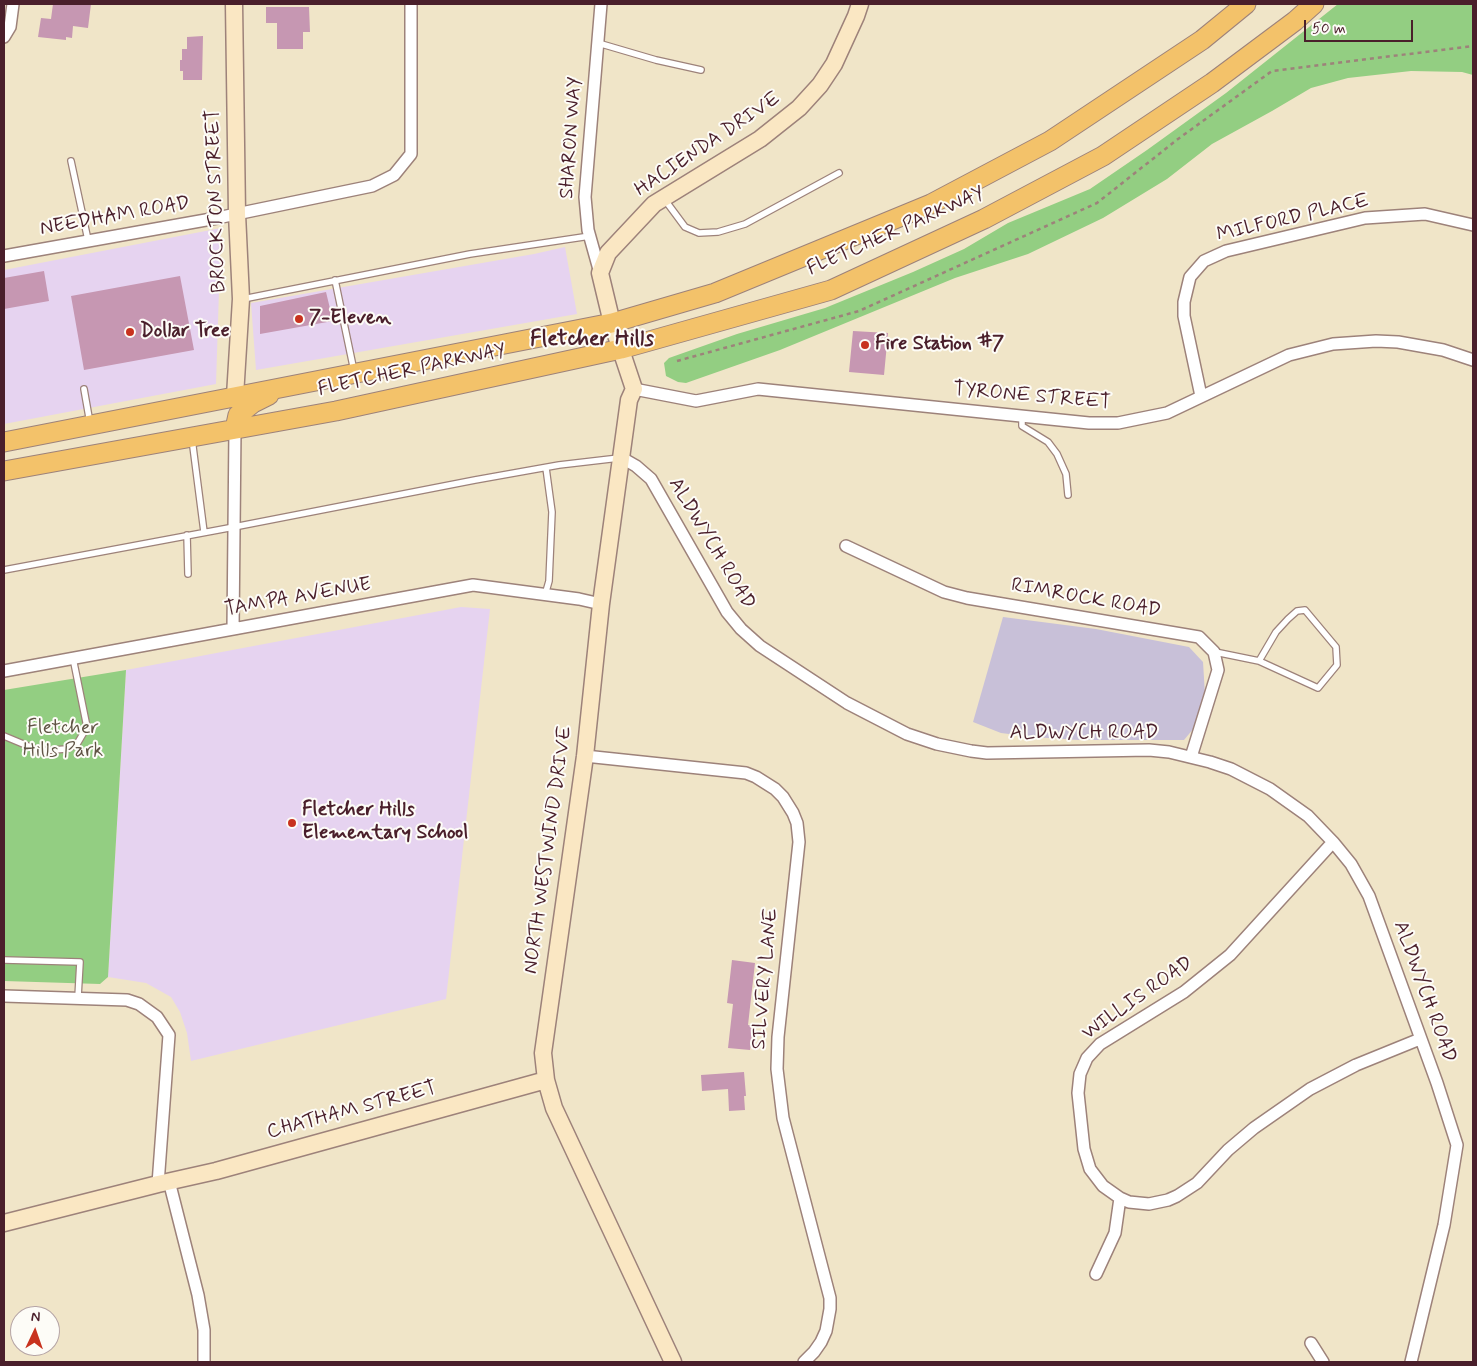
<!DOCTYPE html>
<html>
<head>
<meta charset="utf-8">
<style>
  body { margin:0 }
  #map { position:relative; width:1477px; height:1366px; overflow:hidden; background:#f0e5c8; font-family:Mynerve,sans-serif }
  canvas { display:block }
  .frame { position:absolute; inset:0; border:5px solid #4a1f2b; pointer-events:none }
  .north { position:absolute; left:10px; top:1306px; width:50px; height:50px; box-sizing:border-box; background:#fdfcf7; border:1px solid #b5a4a5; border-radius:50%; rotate:3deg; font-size:14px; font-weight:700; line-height:20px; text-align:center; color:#4a1f2b }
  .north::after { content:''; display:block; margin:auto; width:18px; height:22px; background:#c8321e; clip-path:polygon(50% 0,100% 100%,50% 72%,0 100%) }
  .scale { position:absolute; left:1304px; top:20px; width:109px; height:22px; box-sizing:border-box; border:2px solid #4a1f2b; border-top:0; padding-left:6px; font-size:15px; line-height:18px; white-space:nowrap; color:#4a1f2b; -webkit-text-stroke:4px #fdfcf7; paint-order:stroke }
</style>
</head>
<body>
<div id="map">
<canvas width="1477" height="1366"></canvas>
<div class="frame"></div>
<div class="north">N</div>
<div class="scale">50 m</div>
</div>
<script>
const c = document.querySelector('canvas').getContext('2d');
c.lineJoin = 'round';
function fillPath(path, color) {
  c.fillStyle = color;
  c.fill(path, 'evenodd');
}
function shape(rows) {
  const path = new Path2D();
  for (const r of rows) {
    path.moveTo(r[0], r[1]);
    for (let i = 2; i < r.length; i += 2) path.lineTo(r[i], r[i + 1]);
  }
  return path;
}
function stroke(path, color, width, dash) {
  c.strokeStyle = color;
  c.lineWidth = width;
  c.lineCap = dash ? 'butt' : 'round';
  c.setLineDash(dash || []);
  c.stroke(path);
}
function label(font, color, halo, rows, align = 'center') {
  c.font = font + ' Mynerve,sans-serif';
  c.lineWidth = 4;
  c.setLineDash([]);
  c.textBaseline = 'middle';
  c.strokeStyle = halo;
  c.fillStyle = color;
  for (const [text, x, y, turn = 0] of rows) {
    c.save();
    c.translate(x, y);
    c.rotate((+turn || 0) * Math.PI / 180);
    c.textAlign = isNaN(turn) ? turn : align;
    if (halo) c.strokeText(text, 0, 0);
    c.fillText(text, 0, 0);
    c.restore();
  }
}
fillPath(shape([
  [221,228,216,384,4,424,4,270],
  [565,247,577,314,256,370,251,303,534,254],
  [461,607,490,609,446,999,191,1061,187,1033,180,1012,171,997,146,983,108,977,126,670]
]), '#e6d3f0');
fillPath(shape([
  [1003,617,1096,629,1189,647,1203,662,1205,695,1194,728,1184,740,1079,740,1033,737,1001,733,973,722]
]), '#c8c0d8');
fillPath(shape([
  [1338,4,1473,4,1473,75,1462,72,1411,71,1348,78,1311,88,1272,111,1212,144,1167,179,1103,218,1028,254,955,278,780,350,686,383,678,382,666,376,664,363,669,358,737,334,825,308,913,272,964,249,1008,223,1090,189,1147,150,1226,93],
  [126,670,108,977,100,984,4,981,4,690]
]), '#93ce82');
fillPath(shape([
  [53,4,91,4,88,28,73,26,72,38,66,37,66,40,38,37,41,18,51,19],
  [266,7,309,7,310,32,303,32,303,49,277,49,277,23,266,23],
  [203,36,202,80,183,80,183,71,180,71,180,60,182,60,182,49,187,49,187,37],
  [44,271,49,301,4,309,4,278],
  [180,276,194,350,84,370,71,296],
  [326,292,333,321,260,334,260,306],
  [853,331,888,333,884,375,849,372],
  [732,960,755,963,748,1025,753,1026,750,1050,728,1048,733,1004,727,1003],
  [744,1072,746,1096,744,1096,745,1110,729,1111,728,1089,702,1091,701,1075]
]), '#c697b2');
const lane = shape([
  [598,43,656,60,701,70],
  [71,161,88,240],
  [665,200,685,227,699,233,718,232,745,224,839,173],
  [335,280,354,371],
  [243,299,470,254,590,236],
  [84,389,90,423],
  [1022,416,1022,426,1048,442,1057,454,1066,474,1068,495],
  [192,439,204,532],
  [187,535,188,574],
  [4,570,234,527,475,480,559,465,619,458],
  [545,595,549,581,552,512,546,468],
  [1215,652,1259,661,1318,688,1337,665,1336,647,1305,610,1297,611,1288,619,1276,632,1259,661],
  [4,736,40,751,66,749,77,744,87,727,73,658],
  [4,960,80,962,78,997]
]);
const street = shape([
  [4,37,10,27,13,4],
  [4,256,217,218,372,186,394,175,411,154,411,4],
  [600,273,588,230,585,197,601,4],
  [634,389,696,401,758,389,1089,423,1118,423,1167,413,1289,355,1333,344,1376,341,1398,342,1443,350,1473,360],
  [1201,396,1184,316,1184,302,1190,277,1204,261,1226,251,1365,218,1425,214,1473,225],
  [622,458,636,466,651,479,727,612,741,629,760,646,847,703,907,734,937,744,971,751,987,753,1149,750,1169,752,1210,762,1231,769,1270,789,1308,816,1333,842,1351,864,1369,896,1437,1083,1457,1145,1444,1225,1411,1362],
  [846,546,944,592,967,598,1199,637,1214,652,1218,670,1191,757],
  [233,629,235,429],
  [4,671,473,585,579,599,601,604],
  [585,756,746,773,756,777,775,789,783,797,793,813,797,823,799,842,778,1037,777,1069,783,1118,830,1298,830,1309,826,1331,821,1342,814,1352,804,1362],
  [1333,842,1230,955,1184,992,1100,1044,1087,1058,1080,1074,1078,1093,1084,1149,1090,1169,1103,1186,1120,1198,1129,1202,1149,1204,1168,1200,1177,1196,1197,1183,1228,1150,1254,1128,1310,1089,1356,1065,1420,1039],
  [4,996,127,1000,139,1004,157,1017,169,1035,158,1184],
  [169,1181,198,1295,204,1330,204,1362],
  [1096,1274,1115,1233,1120,1198],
  [1311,1343,1323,1362]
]);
const secondary = shape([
  [234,4,237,214,241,299,235,396],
  [4,1223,158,1184,216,1171,546,1080],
  [673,1362,554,1108,546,1080,543,1053,585,756,601,604,629,400,634,389,612,323,600,273,608,253,654,204,760,139,799,108,820,85,834,64,856,16,860,4]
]);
const primary = shape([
  [235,429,238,415,253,403,269,395],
  [4,442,612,323,715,293,931,204,1050,141,1202,40,1246,4],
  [4,471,336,411,621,349,831,290,984,219,1103,156,1212,83,1295,21,1314,4]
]);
stroke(lane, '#9d827a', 8);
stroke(street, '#9d827a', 14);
stroke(secondary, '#9d827a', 19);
stroke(primary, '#9d827a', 21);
stroke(shape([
  [677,361,859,311,1097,203,1178,139,1272,71,1473,46]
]), '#9d827a', 2.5, [4, 4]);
stroke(lane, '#fff', 5.5);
stroke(street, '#fff', 11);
stroke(secondary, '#fae7c3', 16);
stroke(primary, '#f3c26a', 19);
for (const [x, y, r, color] of [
  [299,319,5,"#c8321e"],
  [130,332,5,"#c8321e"],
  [865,345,5,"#c8321e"],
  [292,823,5,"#c8321e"]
]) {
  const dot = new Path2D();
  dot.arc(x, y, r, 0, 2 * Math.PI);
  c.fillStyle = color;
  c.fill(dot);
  stroke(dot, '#fdfcf7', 2);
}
label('20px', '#4a1f2b', '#fdfcf7', [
  ["SHARON WAY",572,138,-86],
  ["HACIENDA DRIVE",708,145,-34],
  ["BROCKTON STREET",217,201,-92],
  ["NEEDHAM ROAD",115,217,-10],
  ["MILFORD PLACE",1293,219,-13],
  ["FLETCHER PARKWAY",896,232,-24],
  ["FLETCHER PARKWAY",412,371,-12],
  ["TYRONE STREET",1032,397,5],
  ["ALDWYCH ROAD",711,544,59],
  ["TAMPA AVENUE",298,598,-10],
  ["RIMROCK ROAD",1086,599,10],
  ["ALDWYCH ROAD",1084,734],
  ["NORTH WESTWIND DRIVE",549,850,-82],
  ["SILVERY LANE",766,979,-85],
  ["ALDWYCH ROAD",1424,992,70],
  ["WILLIS ROAD",1138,999,-35],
  ["CHATHAM STREET",352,1111,-15]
]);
label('bold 20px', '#4a1f2b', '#fdfcf7', [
  ["7-Eleven",309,319],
  ["Dollar Tree",140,332],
  ["Fire Station #7",875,345],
  ["Fletcher Hills",302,811],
  ["Elementary School",302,834]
], 'left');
label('20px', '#605445', '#fdfcf7', [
  ["Fletcher",63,729],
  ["Hills Park",63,752]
]);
label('bold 22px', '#4a1f2b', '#fdfcf7', [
  ["Fletcher Hills",592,340]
]);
</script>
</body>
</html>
